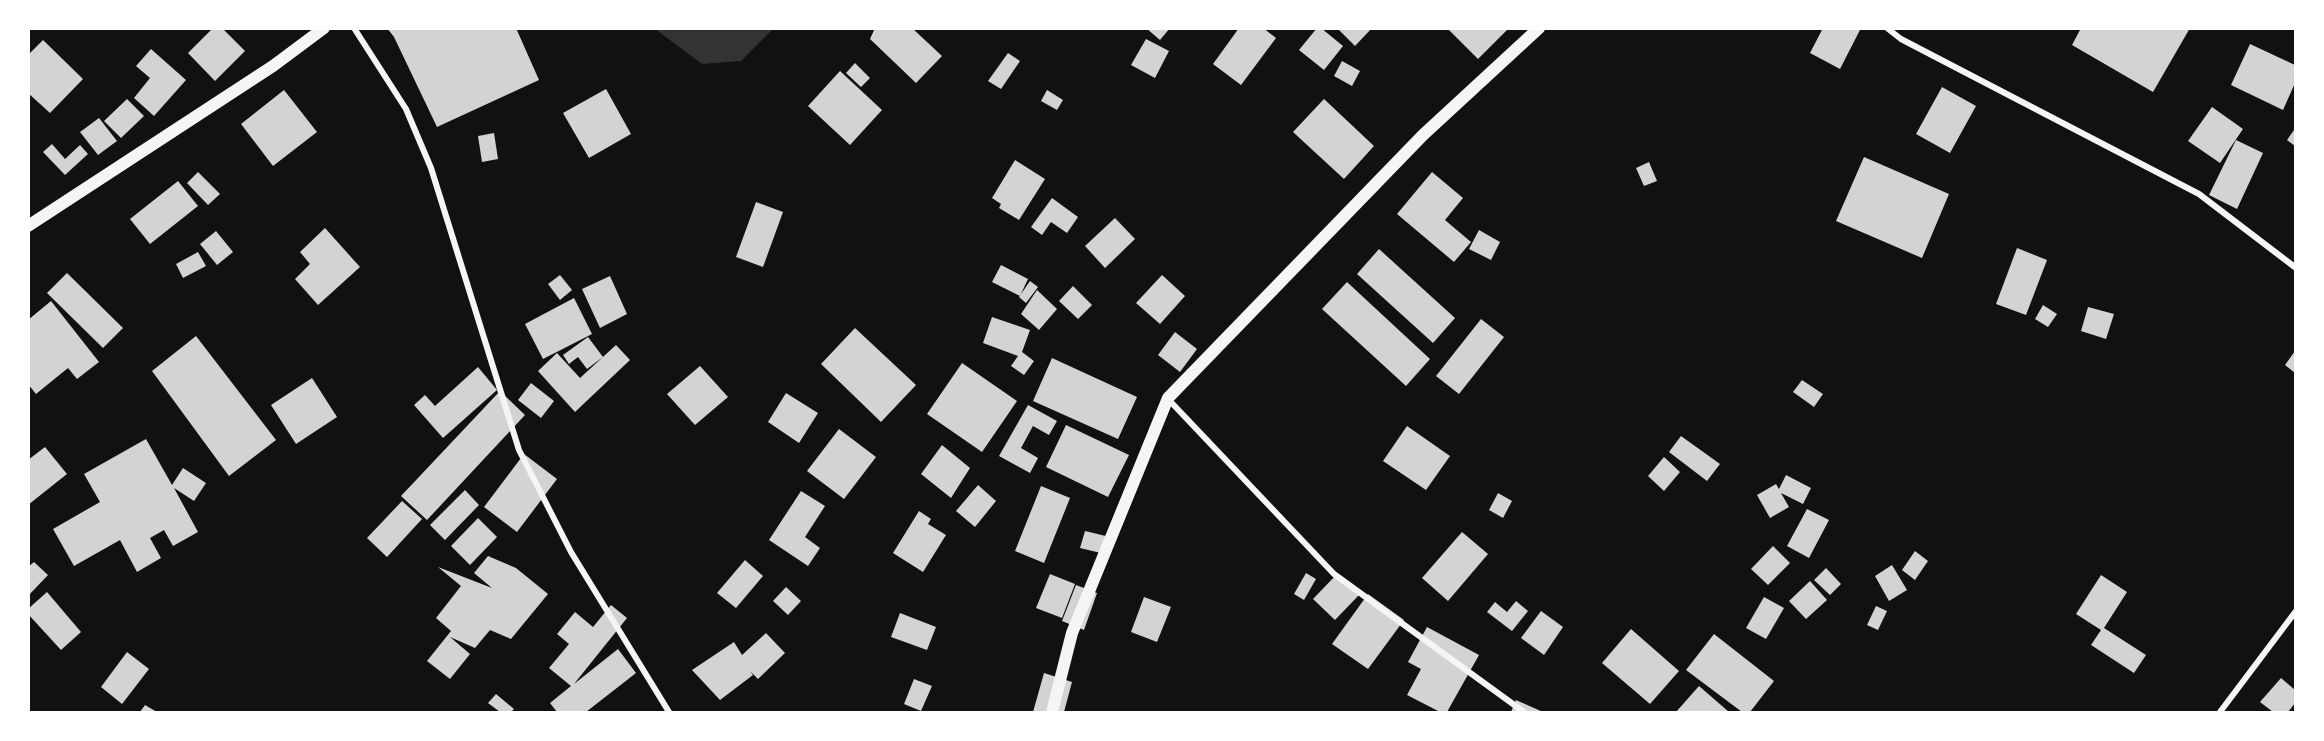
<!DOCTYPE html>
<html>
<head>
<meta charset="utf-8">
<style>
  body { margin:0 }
  #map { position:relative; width:2324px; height:741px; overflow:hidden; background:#111; font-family:"Varela Round",sans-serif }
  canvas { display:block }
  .frame { position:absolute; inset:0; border:30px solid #fff; pointer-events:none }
</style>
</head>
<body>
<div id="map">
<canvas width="2324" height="741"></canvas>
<div class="frame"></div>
</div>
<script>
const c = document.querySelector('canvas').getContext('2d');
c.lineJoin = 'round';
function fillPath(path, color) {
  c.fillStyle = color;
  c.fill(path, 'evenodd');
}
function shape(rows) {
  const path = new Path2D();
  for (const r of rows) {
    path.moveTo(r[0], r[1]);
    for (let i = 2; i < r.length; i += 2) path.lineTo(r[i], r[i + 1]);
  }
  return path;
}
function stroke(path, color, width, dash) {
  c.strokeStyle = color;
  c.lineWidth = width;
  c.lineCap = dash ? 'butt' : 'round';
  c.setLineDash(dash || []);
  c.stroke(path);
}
fillPath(shape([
  [655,29,773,29,741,61,702,64]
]), '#333');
fillPath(shape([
  [213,28,222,28,245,51,215,81,188,53],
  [387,28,516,28,539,80,437,127,394,37],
  [875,28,912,28,942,56,916,83,870,39],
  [1146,28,1170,28,1160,40],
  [1239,28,1263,28,1276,38,1241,85,1213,64],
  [1317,28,1321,28,1343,46,1324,70,1299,50],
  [1337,28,1372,28,1355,46],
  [1447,28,1509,28,1478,59],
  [1823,28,1861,28,1840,69,1810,53],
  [2081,28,2190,28,2153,92,2072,45],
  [1146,39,1169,51,1155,78,1131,65],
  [43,40,83,79,50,113,28,93,28,55],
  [2250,44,2295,65,2295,83,2283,110,2231,85],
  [151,49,186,80,154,116,134,98,150,78,136,66],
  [1008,53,1020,61,1001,89,988,81],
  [1342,61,1360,71,1352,86,1334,76],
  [855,63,870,78,861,87,846,73],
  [840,71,882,110,850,145,808,106],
  [1942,87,1976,106,1950,153,1916,134],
  [606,89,631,134,589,158,563,113],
  [284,90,317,132,273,166,241,124],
  [1047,90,1063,100,1057,110,1041,101],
  [127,99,144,116,121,138,104,121],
  [1324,99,1374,146,1344,179,1293,132],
  [2212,107,2243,129,2220,163,2188,141],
  [99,118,117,141,98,155,80,132],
  [2294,130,2295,131,2295,146,2287,140],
  [494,133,498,159,482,162,478,136],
  [2236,140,2263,153,2237,209,2209,195],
  [52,144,65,159,80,145,88,154,65,175,43,152],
  [1864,157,1949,194,1922,258,1836,221],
  [1015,160,1045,179,1019,220,999,208,1001,204,992,198],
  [1649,162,1657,181,1644,186,1636,168],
  [198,172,220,194,208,205,187,183],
  [1432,172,1463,198,1445,220,1471,242,1454,262,1397,214],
  [178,181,198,206,150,244,130,219],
  [1052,198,1078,217,1067,233,1051,222,1042,235,1031,227],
  [756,202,783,212,763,267,736,257],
  [1115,218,1135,239,1105,268,1085,246],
  [325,228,360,267,318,305,295,279,310,264,300,252],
  [1479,230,1500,242,1491,260,1469,249],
  [216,231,233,252,217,265,200,244],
  [2017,248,2047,260,2026,315,1996,304],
  [1379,249,1455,318,1433,343,1357,274],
  [198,252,206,266,183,278,176,264],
  [1001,265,1028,279,1020,296,992,282],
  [67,273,123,328,103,348,47,293],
  [560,275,572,290,560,300,548,284],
  [1162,275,1185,296,1160,324,1136,303],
  [610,276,627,314,600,328,582,289],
  [1030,281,1038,287,1026,303,1019,297],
  [1347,282,1430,359,1406,386,1322,309],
  [1073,286,1092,305,1078,319,1059,301],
  [1037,290,1057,309,1039,330,1021,314],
  [574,298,592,334,543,359,525,324],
  [51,301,99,362,77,379,68,368,36,394,28,384,28,320],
  [2043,305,2057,314,2048,327,2035,319],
  [2088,307,2114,314,2106,339,2081,331],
  [992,317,1030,330,1022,352,1034,361,1024,375,1011,366,1018,356,983,343],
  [1481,319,1504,337,1459,394,1436,376],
  [855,328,916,385,881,422,821,364],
  [1175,332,1197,349,1180,372,1158,355],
  [196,336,276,440,229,476,152,371],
  [588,337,603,357,587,369,578,357,569,364,563,355],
  [616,345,630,360,575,412,538,371,557,353,580,378],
  [2295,351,2295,373,2285,365],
  [1052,358,1137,397,1118,439,1033,401],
  [962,363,1017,401,982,452,927,414],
  [700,366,728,397,695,425,667,394],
  [478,367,497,390,443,438,414,405,425,395,435,406],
  [312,378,337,417,296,444,271,405],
  [1802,380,1823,394,1814,407,1793,392],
  [531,383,554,401,541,418,518,400],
  [500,391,525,415,427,520,401,496],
  [786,393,818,413,799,443,768,422],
  [1028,405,1057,421,1049,435,1033,426,1021,448,1038,458,1030,473,999,456],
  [1066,425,1129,455,1108,497,1046,467],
  [1407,426,1450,456,1426,490,1383,461],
  [839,429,876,457,844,499,807,471],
  [1681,436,1720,464,1707,481,1669,452],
  [146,439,172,485,183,468,206,483,194,501,174,488,198,532,173,546,164,530,150,538,161,558,137,572,120,540,74,566,53,529,100,502,84,474],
  [942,445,970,468,951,498,921,474],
  [45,447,67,474,28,505,28,460],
  [524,454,557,479,517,532,484,507],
  [1664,457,1680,472,1664,491,1648,476],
  [1786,475,1811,488,1803,504,1781,493,1789,507,1770,518,1757,495,1776,484,1779,489],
  [978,485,996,501,975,527,956,511],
  [1041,486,1070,498,1044,563,1015,551],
  [465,490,479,505,445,540,430,525],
  [801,491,825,506,805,537,820,548,808,566,769,540],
  [1498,493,1512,501,1503,518,1489,510],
  [402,501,422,519,387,557,367,538],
  [1807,509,1829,520,1809,558,1787,546],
  [919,511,931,519,928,524,946,535,923,572,893,553],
  [478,518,497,537,470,565,451,546],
  [1085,531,1110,537,1105,554,1080,548],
  [1462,532,1488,554,1448,601,1422,578],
  [1773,546,1790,563,1768,585,1751,569],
  [1915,551,1928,561,1915,580,1902,570],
  [488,556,516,568,548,594,511,639,490,630,475,648,450,637,470,654,450,679,427,661,451,631,436,618,461,586,438,567,492,588,474,573],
  [745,560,763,576,736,608,717,593],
  [34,562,48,575,28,596,28,567],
  [1892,565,1907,590,1889,601,1875,576],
  [1826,568,1841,584,1830,595,1814,580],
  [1306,573,1316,579,1304,600,1294,594],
  [1050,574,1075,584,1062,618,1036,608],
  [1337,574,1359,595,1335,620,1313,599],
  [2101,575,2127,592,2104,628,2146,655,2134,673,2091,645,2101,630,2076,614],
  [1810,581,1827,600,1806,619,1789,601],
  [1076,585,1097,593,1084,630,1062,621],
  [786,587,801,601,788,615,773,601],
  [47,592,81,632,61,650,28,614,28,609],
  [1368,594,1404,620,1368,669,1332,644],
  [1144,597,1171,607,1157,642,1131,632],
  [1764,597,1784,608,1766,639,1746,628],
  [1516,601,1528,611,1512,631,1487,612,1495,602,1507,612],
  [611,605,627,618,574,684,618,649,636,673,586,712,557,712,550,703,571,686,549,668,569,644,557,634,575,612,593,627],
  [1876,606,1887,611,1878,630,1867,625],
  [1541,611,1563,627,1544,655,1521,638],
  [900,613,936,627,927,650,891,637],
  [1427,627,1479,655,1447,712,1440,712,1407,695,1421,669,1408,662],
  [1631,629,1679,671,1650,704,1602,663],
  [766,633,785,653,758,679,750,671,753,675,720,700,692,670,734,642,742,655],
  [1714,634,1774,681,1750,712,1742,712,1686,670],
  [127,652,149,669,122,704,101,687],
  [1044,673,1072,682,1064,712,1033,712],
  [2281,678,2295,690,2295,703,2288,712,2273,712,2260,702],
  [914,679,932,686,921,711,904,704],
  [1699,686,1729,712,1676,712],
  [496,694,514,709,511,712,500,712,488,703],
  [1516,700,1543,712,1511,712],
  [145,705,157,712,140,712]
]), '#d3d3d3');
stroke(shape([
  [354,28,406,109,431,168,519,450,571,552,669,712],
  [1887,28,1901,39,2199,194,2296,268],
  [1168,399,1334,574,1524,712],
  [2220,712,2296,611]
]), '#f5f5f5', 6);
stroke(shape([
  [28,226,273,66,324,28],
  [1052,712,1072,633,1168,398,1423,135,1539,28]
]), '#f5f5f5', 12);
</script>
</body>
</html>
